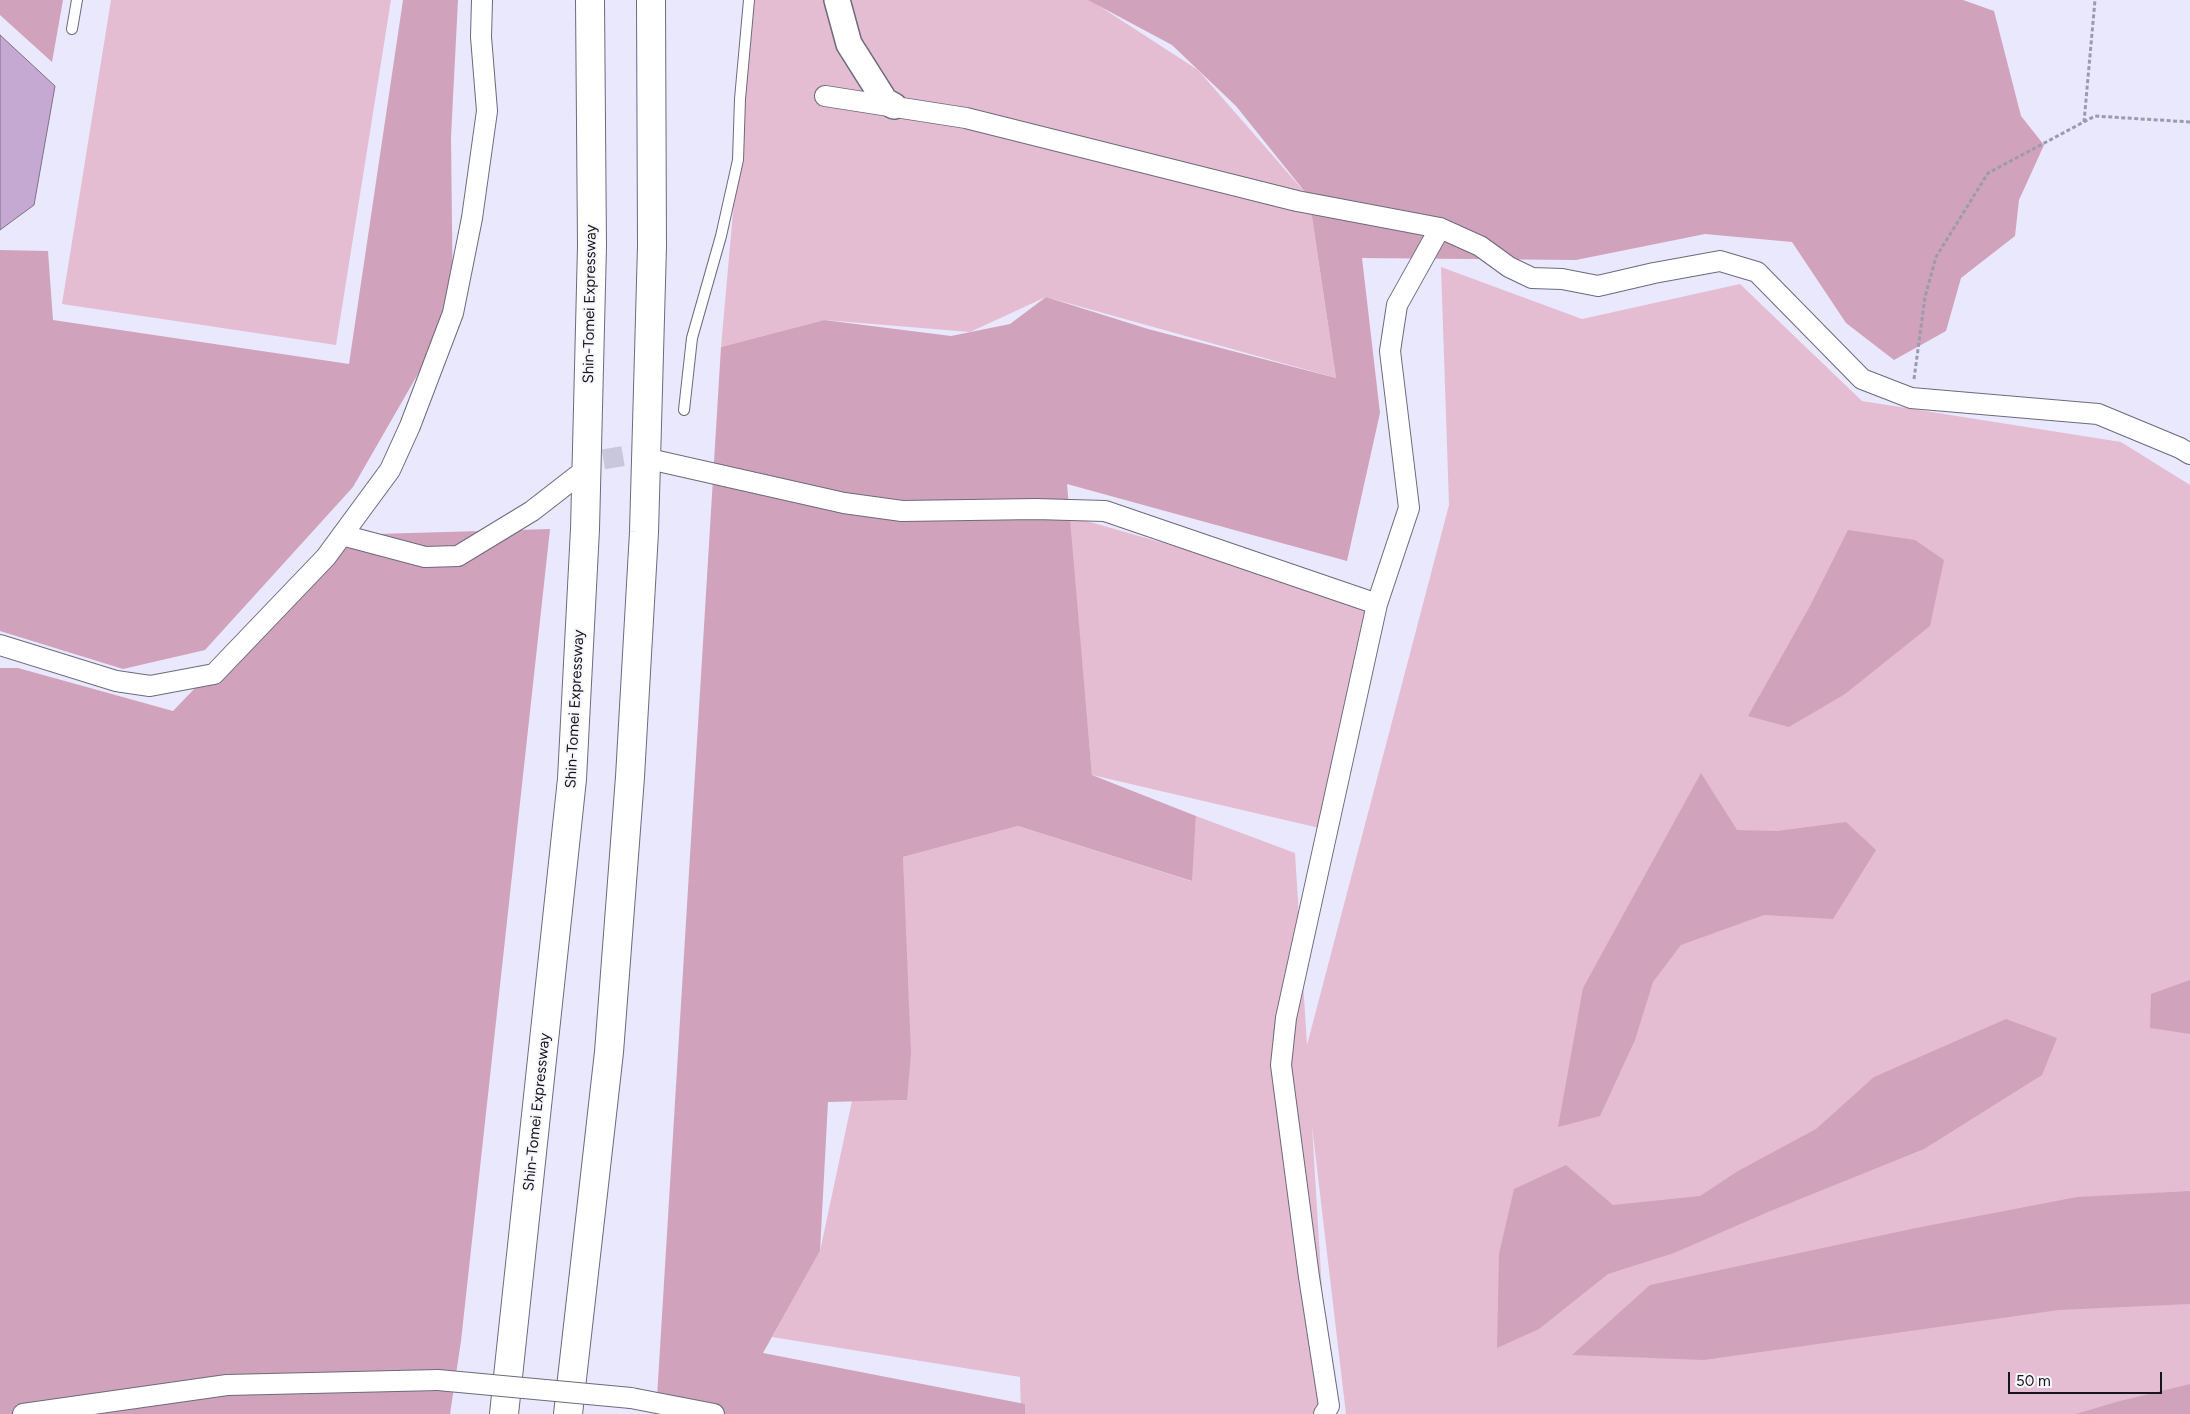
<!DOCTYPE html>
<html>
<head>
<meta charset="utf-8">
<style>
  body { margin:0 }
  #map { position:relative; width:2190px; height:1414px; overflow:hidden; background:#e9e8fd; font-family:Figtree,sans-serif }
  canvas { display:block }
  .scale { position:absolute; left:2008px; top:1372px; width:154px; height:22px; box-sizing:border-box; border:2px solid #16151d; border-top:0; padding-left:6px; font-size:15px; line-height:18px; white-space:nowrap; color:#16151d; -webkit-text-stroke:4px #f7f7fb; paint-order:stroke }
</style>
</head>
<body>
<div id="map">
<canvas width="2190" height="1414"></canvas>
<div class="scale">50 m</div>
</div>
<script>
const c = document.querySelector('canvas').getContext('2d');
c.lineJoin = 'round';
function fillPath(path, color) {
  c.fillStyle = color;
  c.fill(path, 'evenodd');
}
function shape(rows) {
  const path = new Path2D();
  for (const r of rows) {
    path.moveTo(r[0], r[1]);
    for (let i = 2; i < r.length; i += 2) path.lineTo(r[i], r[i + 1]);
  }
  return path;
}
function stroke(path, color, width, dash) {
  c.strokeStyle = color;
  c.lineWidth = width;
  c.lineCap = dash ? 'butt' : 'round';
  c.setLineDash(dash || []);
  c.stroke(path);
}
function label(font, color, halo, rows, align = 'center') {
  c.font = font + ' Figtree,sans-serif';
  c.lineWidth = 4;
  c.setLineDash([]);
  c.textBaseline = 'middle';
  c.strokeStyle = halo;
  c.fillStyle = color;
  for (const [text, x, y, turn = 0] of rows) {
    c.save();
    c.translate(x, y);
    c.rotate((+turn || 0) * Math.PI / 180);
    c.textAlign = isNaN(turn) ? turn : align;
    if (halo) c.strokeText(text, 0, 0);
    c.fillText(text, 0, 0);
    c.restore();
  }
}
fillPath(shape([
  [111,0,391,0,336,345,62,304],
  [752,0,1090,0,1198,70,1309,197,1336,378,1046,297,970,332,824,320,721,347],
  [1441,267,1582,319,1740,284,1862,401,2121,442,2190,485,2190,1414,1346,1414,1312,1126,1329,1406,1319,1414,1021,1414,1020,1377,772,1337,820,1251,852,1101,907,1100,903,857,1018,826,1191,881,1196,816,1295,853,1307,1045,1449,505],
  [1069,516,1377,604,1328,830,1092,775]
]), '#e5bdd3');
fillPath(shape([
  [0,0,63,0,52,62,0,15],
  [403,0,458,0,451,137,453,313,353,487,205,650,123,669,0,631,0,250,48,251,53,320,349,364],
  [1088,0,1963,0,1994,11,2021,116,2044,145,2019,200,2015,236,1961,278,1946,331,1894,360,1846,323,1792,242,1705,234,1576,260,1362,258,1380,413,1347,561,1067,484,1092,775,1196,816,1192,881,1018,826,903,857,911,1054,907,1100,828,1102,820,1251,763,1353,1025,1404,1025,1414,656,1414,721,347,824,320,951,336,1010,324,1046,297,1148,329,1336,378,1309,197,1236,106,1172,45],
  [550,529,461,1341,450,1414,0,1414,0,668,18,668,173,711,342,535],
  [1848,530,1915,540,1944,560,1930,626,1845,694,1789,727,1748,716,1810,606],
  [1701,773,1737,830,1777,831,1846,822,1876,850,1833,919,1764,915,1681,945,1653,982,1635,1040,1600,1116,1558,1127,1583,988],
  [2190,980,2190,1034,2150,1028,2151,994],
  [2006,1019,2057,1038,2042,1075,1924,1149,1768,1212,1674,1253,1608,1274,1539,1329,1497,1348,1499,1254,1514,1189,1566,1165,1613,1205,1700,1196,1738,1171,1816,1129,1874,1077],
  [2190,1191,2190,1304,2059,1310,1704,1360,1572,1355,1650,1285,1916,1228,2077,1197],
  [2190,1384,2190,1414,2076,1414,2116,1402]
]), '#d1a2bc');
const building = shape([
  [0,35,55,86,34,205,0,230,0,35]
]);
fillPath(building, '#c6a9d2');
stroke(building, '#7d7182', 1);
stroke(shape([
  [578,475,600,460,629,455,658,461]
]), '#c9c8db', 20, [20, 10]);
const service = shape([
  [72,29,77,0],
  [684,410,692,338,721,236,738,160,740,99,749,0]
]);
const minor = shape([
  [825,96,966,118,1297,201,1440,228,1480,246,1509,267,1532,278,1562,279,1598,286,1654,273,1720,261,1757,272,1862,379,1911,398,2098,414,2180,448,2190,454],
  [658,461,844,503,902,511,1036,509,1105,511,1377,604],
  [342,535,425,557,458,556,532,511,577,476],
  [0,645,116,681,150,686,214,674,326,557,390,470,410,426,453,313,472,218,487,111,481,37,482,0],
  [631,1398,714,1414],
  [23,1414,227,1385,438,1380],
  [1324,1414,1329,1406,1309,1277,1281,1065,1286,1018,1377,604,1409,508,1390,351,1397,305,1440,228]
]);
const tertiary = shape([
  [837,0,849,44,885,101,894,106]
]);
const motorway = shape([
  [504,1414,572,779,585,529,592,246,590,0],
  [568,1414,609,1052,630,777,644,532,652,246,651,0]
]);
stroke(service, '#6c6a7d', 12);
stroke(minor, '#6c6a7d', 22);
stroke(tertiary, '#6c6a7d', 28);
stroke(motorway, '#6c6a7d', 30);
stroke(shape([
  [2084,122,2095,0],
  [1914,379,1925,297,1936,257,1988,173,2095,116,2190,122]
]), '#9c9bac', 3, [4, 2.5]);
stroke(service, '#fff', 10);
stroke(minor, '#fff', 20);
stroke(tertiary, '#fff', 25);
stroke(motorway, '#fff', 28);
const minorBridge = shape([
  [438,1380,631,1398]
]);
stroke(minorBridge, '#6c6a7d', 22, []);
stroke(minorBridge, '#fff', 20);
label('15px', '#16151d', '#f7f7fb', [
  ["Shin-Tomei Expressway",590,304,-89],
  ["Shin-Tomei Expressway",575,709,-87],
  ["Shin-Tomei Expressway",537,1112,-84]
]);
</script>
</body>
</html>
